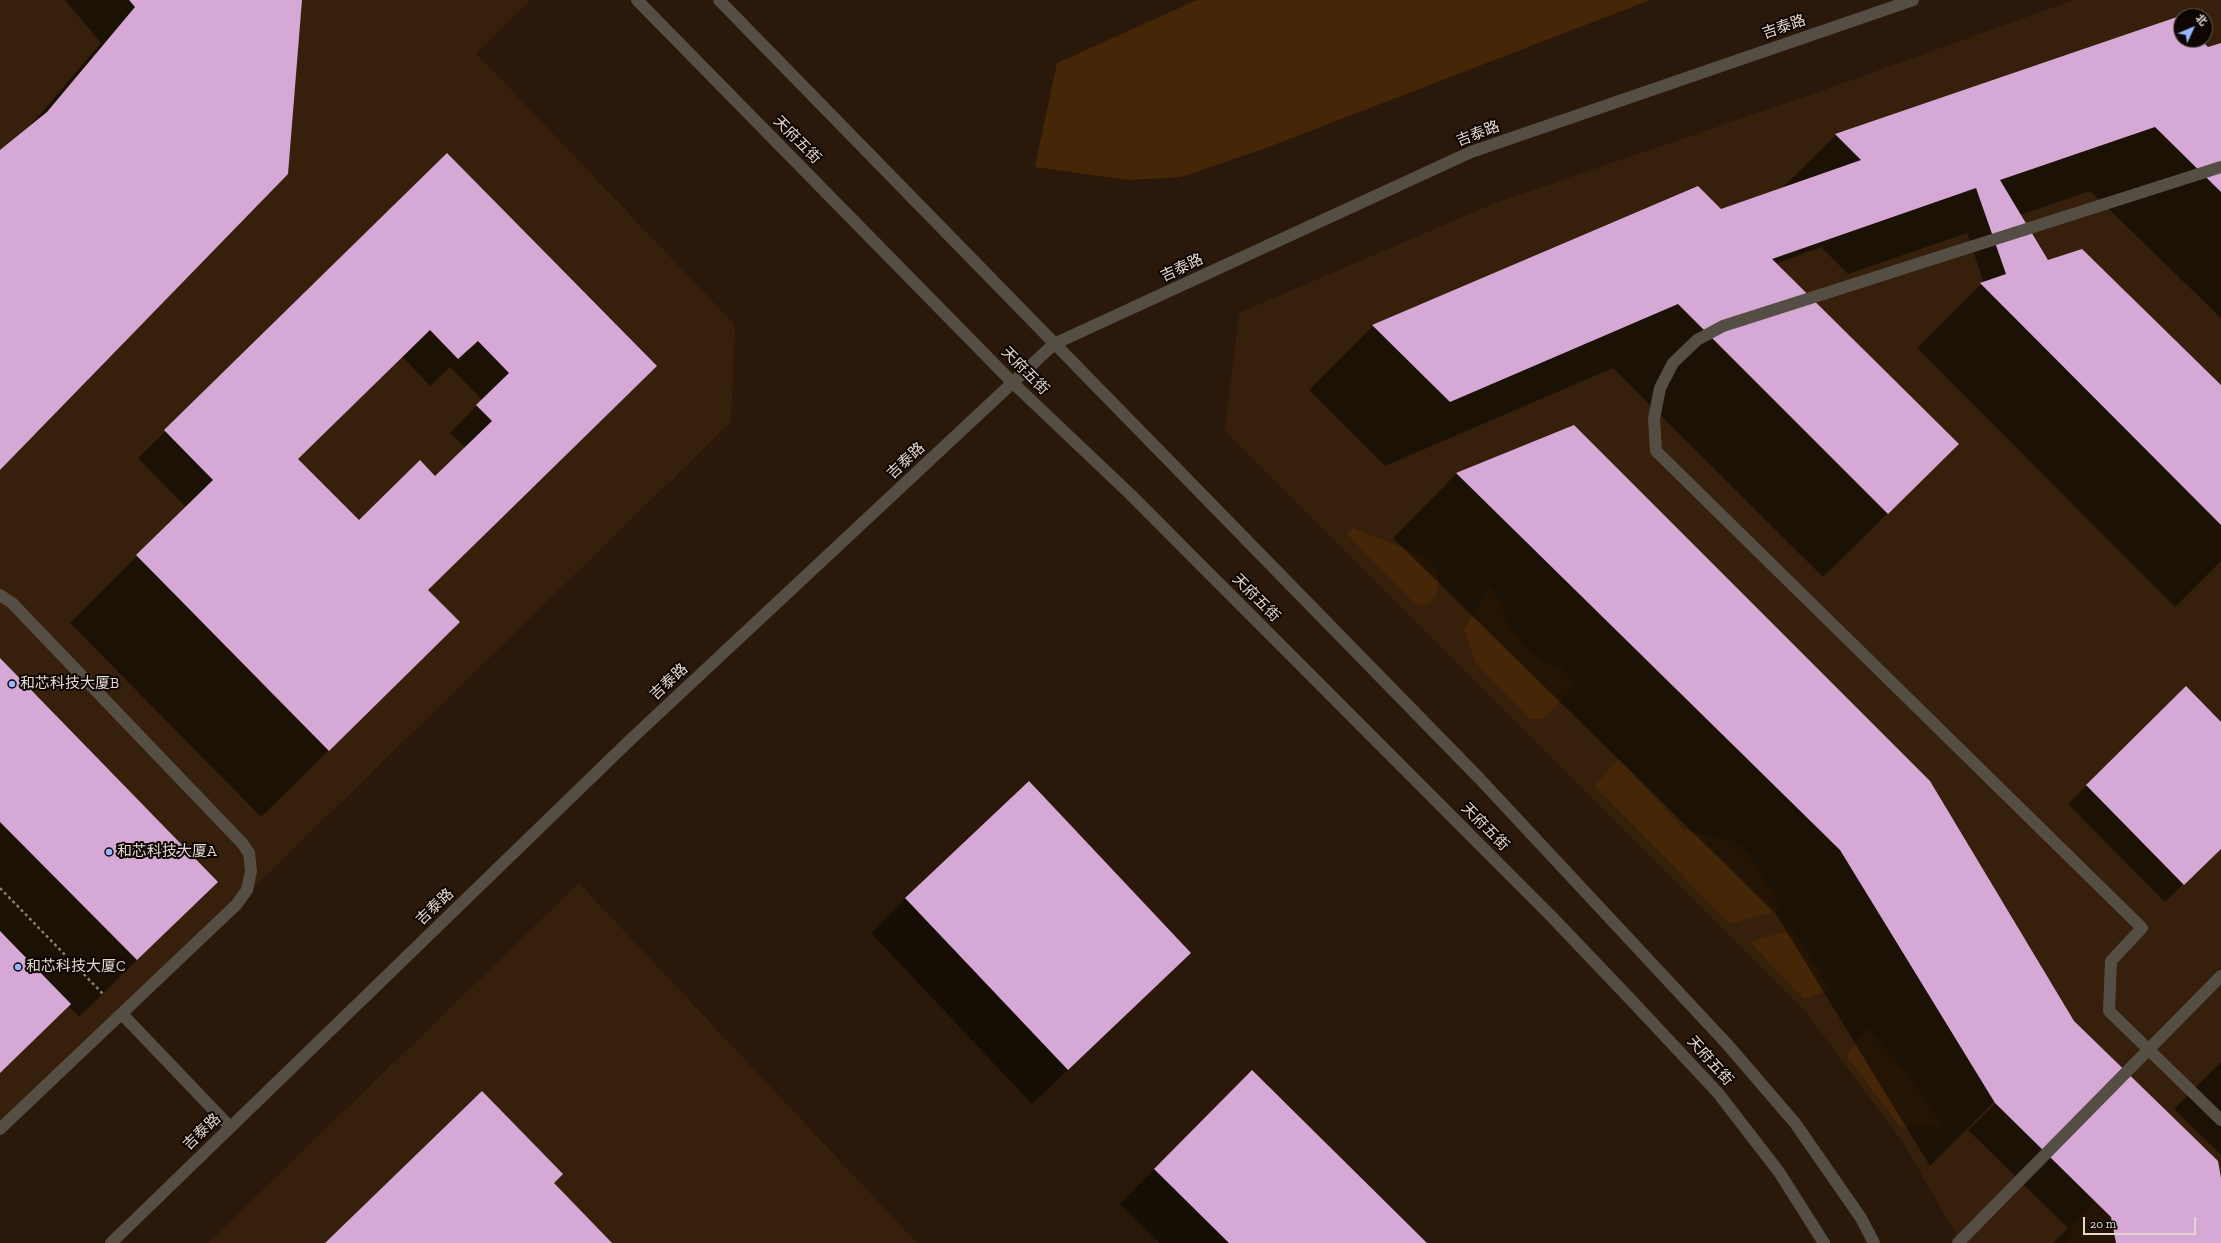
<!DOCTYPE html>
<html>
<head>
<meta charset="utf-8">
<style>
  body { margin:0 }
  #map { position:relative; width:2221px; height:1243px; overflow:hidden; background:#2a190a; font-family:"Zilla Slab","Noto Sans SC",serif }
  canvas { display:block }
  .north { position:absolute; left:2173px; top:8px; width:40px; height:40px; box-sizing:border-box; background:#0d0602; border:1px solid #635a54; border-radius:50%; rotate:46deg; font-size:11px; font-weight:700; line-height:16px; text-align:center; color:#e4d8ce }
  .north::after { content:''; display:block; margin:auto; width:14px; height:18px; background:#98b6fd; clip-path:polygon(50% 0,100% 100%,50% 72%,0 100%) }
  .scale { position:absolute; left:2083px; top:1217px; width:113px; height:18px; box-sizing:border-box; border:2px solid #e4d8ce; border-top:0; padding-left:5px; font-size:12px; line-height:14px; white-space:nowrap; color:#e4d8ce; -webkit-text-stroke:3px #0d0602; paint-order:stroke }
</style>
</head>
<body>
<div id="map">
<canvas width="2221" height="1243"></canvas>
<div class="north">北</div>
<div class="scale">20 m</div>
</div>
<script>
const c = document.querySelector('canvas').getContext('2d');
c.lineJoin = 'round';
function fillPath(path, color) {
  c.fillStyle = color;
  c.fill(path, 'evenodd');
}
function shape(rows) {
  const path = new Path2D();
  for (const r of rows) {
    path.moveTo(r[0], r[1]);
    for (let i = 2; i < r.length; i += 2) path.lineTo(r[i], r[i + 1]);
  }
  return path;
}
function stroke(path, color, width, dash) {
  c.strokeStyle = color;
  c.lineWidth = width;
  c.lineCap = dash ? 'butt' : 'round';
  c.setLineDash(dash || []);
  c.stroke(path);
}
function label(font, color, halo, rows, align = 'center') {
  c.font = font + ' "Zilla Slab","Noto Sans SC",serif';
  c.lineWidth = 4;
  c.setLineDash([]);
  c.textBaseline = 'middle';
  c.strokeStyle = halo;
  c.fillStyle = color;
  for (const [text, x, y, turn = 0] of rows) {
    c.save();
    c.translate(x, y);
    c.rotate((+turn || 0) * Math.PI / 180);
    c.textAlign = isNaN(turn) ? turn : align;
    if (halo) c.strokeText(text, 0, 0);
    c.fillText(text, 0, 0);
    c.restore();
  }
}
fillPath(shape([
  [0,0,530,0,476,53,735,325,731,422,0,1135],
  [2074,0,2221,0,2221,1243,1961,1243,1904,1144,1809,1016,1225,432,1239,313,1495,203,1819,92],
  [2181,16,2205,16,2205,40,2181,40],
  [579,883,917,1243,208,1243]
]), '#36200b');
fillPath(shape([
  [1197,0,1650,0,1266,148,1181,177,1128,180,1035,167,1057,63],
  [1353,528,1424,556,1434,565,1439,579,1437,593,1430,603,1421,606,1412,601,1347,534],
  [1489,587,1496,595,1510,628,1528,650,1542,661,1561,668,1569,676,1573,687,1544,719,1530,719,1475,662,1464,630],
  [1619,758,1684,830,1733,841,1749,854,1782,909,1730,924,1595,786],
  [1793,929,1831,990,1804,999,1750,942],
  [1867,1028,1907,1073,1943,1126,1900,1127,1846,1055],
  [2095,1201,2111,1217,2116,1243,2067,1243,2071,1227]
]), '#452607');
fillPath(shape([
  [65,0,301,0,0,469,0,151,30,126,101,43],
  [2177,18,2181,22,2181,40,2199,40,2208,48,2221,44,2221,318,2090,191,2020,215,2047,260,2221,387,2221,561,2175,607,1917,348,1981,284,1984,283,1967,233,1848,274,1821,247,1775,264,1893,508,1823,577,1613,368,1385,466,1309,390,1373,326,1697,187,1721,210,1781,189,1836,135],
  [447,155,655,366,427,591,459,622,261,817,70,623,186,507,138,458],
  [402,356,430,386,450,367,482,400,450,433,466,448,435,478,359,521,297,459],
  [1573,427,2074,1022,2221,1183,2221,1243,2053,1243,2068,1228,1968,1130,1997,1102,1994,1102,1930,1166,1776,914,1393,538,1456,474],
  [0,660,216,882,79,1017,68,1005,0,1072],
  [2221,723,2221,848,2165,902,2068,804,2087,785],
  [906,898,1190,953,1032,1104,871,933],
  [2221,1062,2221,1155,2174,1109],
  [1217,1106,1426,1243,1159,1243,1120,1204]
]), '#0007');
fillPath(shape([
  [129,0,302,0,288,174,0,470,0,150,47,112,135,7],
  [2177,17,2181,21,2181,40,2201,40,2208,47,2221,43,2221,192,2155,127,2000,180,2048,260,2082,249,2221,385,2221,525,1980,283,2006,274,1976,188,1772,259,1959,444,1888,514,1678,304,1450,402,1372,325,1698,186,1721,209,1861,160,1835,134],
  [447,153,657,366,428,590,460,622,329,751,136,555,213,480,164,430],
  [430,330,458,359,478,341,509,373,476,405,492,421,435,476,420,460,359,520,298,459],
  [1574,425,1930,781,2074,1021,2218,1161,2221,1178,2221,1243,2116,1243,2111,1217,1995,1103,1840,850,1456,473],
  [0,658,218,882,137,960,0,822],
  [2186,686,2221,722,2221,849,2184,885,2086,785],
  [1029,781,1191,953,1068,1070,905,898],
  [0,931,71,1004,0,1073],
  [1252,1070,1427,1243,1229,1243,1154,1169],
  [482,1091,563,1174,554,1183,612,1243,325,1243]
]), '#d6a8d6');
stroke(shape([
  [0,888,104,995]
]), '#8b7c70', 2.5, [3, 3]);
stroke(shape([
  [2221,167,1723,326,1697,340,1673,363,1660,388,1654,419,1656,451,2142,928,2111,961,2109,1011,2221,1120],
  [0,595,12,603,242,843,249,853,251,871,247,890,236,905,0,1129],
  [122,1014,230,1127],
  [1958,1243,2221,976]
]), '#554e45', 12);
stroke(shape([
  [111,1243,628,742,1054,344,1471,152,1913,0]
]), '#554e45', 12);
stroke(shape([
  [637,0,1013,383,1130,494,1552,917,1633,1002,1718,1093,1779,1172,1824,1243],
  [719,0,1479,778,1727,1044,1795,1123,1861,1218,1874,1243]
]), '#554e45', 12);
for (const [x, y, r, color] of [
  [12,684,4,"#98b6fd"],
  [109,852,4,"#98b6fd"],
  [18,967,4,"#98b6fd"]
]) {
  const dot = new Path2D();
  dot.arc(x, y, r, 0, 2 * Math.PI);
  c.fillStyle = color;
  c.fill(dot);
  stroke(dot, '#0d0602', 1.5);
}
label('15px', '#e4d8ce', '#0d0602', [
  ["吉泰路",1784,27,-19],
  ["吉泰路",1478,134,-21],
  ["天府五街",797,140,45],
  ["吉泰路",1182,268,-25],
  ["天府五街",1025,371,45],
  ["吉泰路",906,461,-43],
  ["天府五街",1256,598,45],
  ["吉泰路",669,682,-43],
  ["天府五街",1485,827,45],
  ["吉泰路",435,907,-44],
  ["天府五街",1710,1061,48],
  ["吉泰路",202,1132,-44]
]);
label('15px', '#e4d8ce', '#0d0602', [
  ["和芯科技大厦B",20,684],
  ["和芯科技大厦A",117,852],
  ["和芯科技大厦C",26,967]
], 'left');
</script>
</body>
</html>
